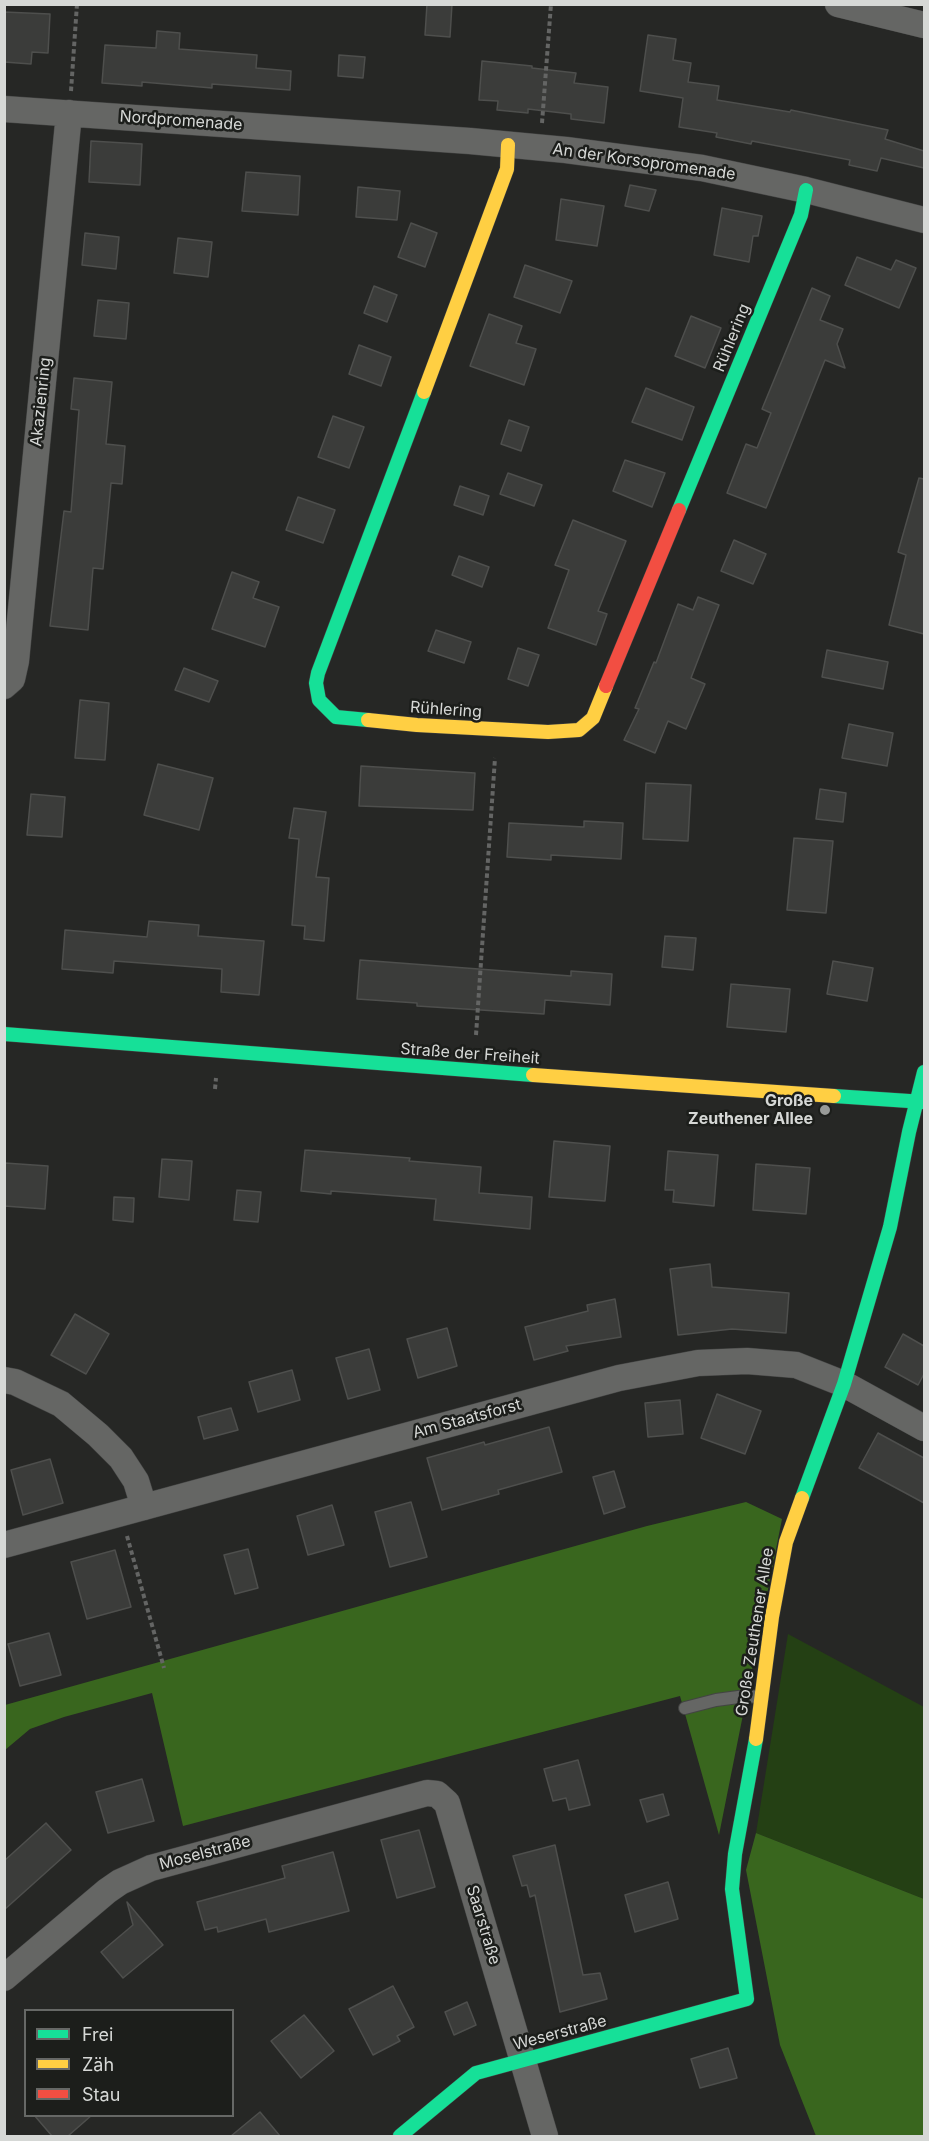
<!DOCTYPE html>
<html>
<head>
<meta charset="utf-8">
<style>
  body { margin:0 }
  #map { position:relative; width:929px; height:2141px; overflow:hidden; background:#262725; font-family:Inter,sans-serif }
  canvas { display:block }
  .frame { position:absolute; inset:0; border:6px solid #d6d8d6; pointer-events:none }
  .legend { position:absolute; left:24px; top:2009px; width:210px; height:108px; box-sizing:border-box; background:#1c1e1b; border:2px solid #666866; margin:0; padding:8px 10px; list-style:none; font-size:18px; color:#d6d8d6 }
  .legend li { display:flex; align-items:center; gap:12px; height:30px }
  .legend b { width:30px; border:2px solid #666866 }
</style>
</head>
<body>
<div id="map">
<canvas width="929" height="2141"></canvas>
<div class="frame"></div>
<ul class="legend">
<li><b style="height:8px;background:#16e098"></b>Frei</li>
<li><b style="height:8px;background:#ffcf43"></b>Zäh</li>
<li><b style="height:8px;background:#f24e42"></b>Stau</li>
</ul>
</div>
<script>
const c = document.querySelector('canvas').getContext('2d');
c.lineJoin = 'round';
function fillPath(path, color) {
  c.fillStyle = color;
  c.fill(path, 'evenodd');
}
function shape(rows) {
  const path = new Path2D();
  for (const r of rows) {
    path.moveTo(r[0], r[1]);
    for (let i = 2; i < r.length; i += 2) path.lineTo(r[i], r[i + 1]);
  }
  return path;
}
function stroke(path, color, width, dash) {
  c.strokeStyle = color;
  c.lineWidth = width;
  c.lineCap = dash ? 'butt' : 'round';
  c.setLineDash(dash || []);
  c.stroke(path);
}
function label(font, color, halo, rows, align = 'center') {
  c.font = font + ' Inter,sans-serif';
  c.lineWidth = 5;
  c.setLineDash([]);
  c.textBaseline = 'middle';
  c.strokeStyle = halo;
  c.fillStyle = color;
  for (const [text, x, y, turn = 0] of rows) {
    c.save();
    c.translate(x, y);
    c.rotate((+turn || 0) * Math.PI / 180);
    c.textAlign = isNaN(turn) ? turn : align;
    if (halo) c.strokeText(text, 0, 0);
    c.fillText(text, 0, 0);
    c.restore();
  }
}
fillPath(shape([
  [788,1634,924,1707,924,1899,756,1833]
]), '#244014');
fillPath(shape([
  [746,1502,782,1519,719,1835,680,1696,183,1826,152,1693,64,1717,30,1729,5,1750,5,1705,647,1526],
  [756,1833,924,1899,924,2136,816,2136,780,2045,746,1870]
]), '#39661e');
const building = shape([
  [427,4,452,4,450,37,425,35,427,4],
  [4,12,50,14,48,53,32,52,31,64,4,62,4,12],
  [157,31,180,33,179,49,257,55,256,68,291,71,290,90,212,84,212,88,142,82,142,86,102,83,105,45,156,48,157,31],
  [648,35,676,39,673,60,691,63,688,82,719,86,717,100,790,112,791,110,888,130,885,139,924,151,924,168,881,158,877,171,849,165,850,160,752,141,751,144,716,137,717,133,679,127,683,98,640,91,648,35],
  [339,55,365,57,363,78,338,76,339,55],
  [482,61,532,66,532,68,576,73,574,83,608,87,604,123,571,119,571,114,528,109,528,113,497,110,498,101,479,100,482,61],
  [91,141,142,144,140,185,89,182,91,141],
  [246,172,300,176,298,215,242,211,246,172],
  [630,185,656,190,649,211,625,206,630,185],
  [358,187,400,191,397,220,356,217,358,187],
  [561,199,604,206,597,246,556,240,561,199],
  [722,208,762,216,758,236,753,236,749,262,714,255,722,208],
  [411,223,437,233,425,267,398,257,411,223],
  [85,233,119,237,116,269,82,265,85,233],
  [178,238,212,242,208,277,174,273,178,238],
  [857,257,891,270,896,260,916,268,899,308,845,285,857,257],
  [525,265,572,281,560,313,514,297,525,265],
  [374,286,397,295,387,322,364,313,374,286],
  [812,288,830,296,820,320,843,329,837,344,845,368,825,360,766,508,727,493,746,444,757,448,771,413,762,409,812,288],
  [98,300,129,303,126,339,94,336,98,300],
  [489,314,522,326,516,343,536,349,524,385,470,366,489,314],
  [691,316,721,328,705,368,675,356,691,316],
  [359,345,391,357,381,386,349,374,359,345],
  [74,378,112,382,106,444,125,446,122,484,111,483,103,569,93,568,88,630,50,626,64,511,71,512,79,410,71,409,74,378],
  [646,388,694,407,682,440,632,422,646,388],
  [333,416,364,427,349,468,318,457,333,416],
  [509,420,529,427,521,451,501,444,509,420],
  [625,460,665,473,652,507,613,491,625,460],
  [508,473,542,485,534,506,500,494,508,473],
  [919,478,924,479,924,634,889,625,906,555,898,552,919,478],
  [460,486,489,496,483,515,454,505,460,486],
  [298,497,335,510,323,543,286,530,298,497],
  [573,520,626,541,598,611,607,614,596,645,548,628,569,570,555,565,573,520],
  [734,540,766,554,753,584,721,571,734,540],
  [459,556,489,567,482,587,452,575,459,556],
  [232,572,259,582,253,598,279,607,265,647,212,629,232,572],
  [698,597,719,605,691,678,705,684,686,729,668,721,655,753,624,740,639,709,635,708,654,662,656,663,678,604,693,610,698,597],
  [436,630,471,642,464,663,428,651,436,630],
  [518,648,539,655,528,686,508,679,518,648],
  [827,650,888,662,883,689,822,677,827,650],
  [184,668,218,681,209,702,175,690,184,668],
  [80,700,109,703,105,760,75,758,80,700],
  [849,724,893,733,887,766,842,758,849,724],
  [158,764,213,778,199,830,144,815,158,764],
  [361,766,475,773,473,810,359,806,361,766],
  [646,783,691,785,688,841,643,839,646,783],
  [820,789,846,793,843,822,816,819,820,789],
  [31,794,65,797,62,837,27,835,31,794],
  [294,808,326,812,316,877,329,878,324,941,304,939,305,926,292,925,299,839,289,838,294,808],
  [584,821,623,823,621,859,551,855,551,860,507,857,509,823,584,827,584,821],
  [794,838,833,841,826,913,787,910,794,838],
  [149,921,199,925,198,936,264,941,259,995,221,992,222,969,114,961,113,973,62,969,65,930,147,937,149,921],
  [665,936,696,938,693,970,662,967,665,936],
  [360,960,571,976,571,971,612,974,610,1005,545,1000,544,1014,417,1006,417,1003,357,999,360,960],
  [833,961,873,968,867,1001,827,994,833,961],
  [731,984,790,989,786,1032,727,1027,731,984],
  [554,1141,610,1146,605,1201,549,1197,554,1141],
  [305,1150,410,1158,409,1161,481,1167,479,1193,532,1197,530,1229,434,1220,436,1199,331,1191,331,1194,301,1191,305,1150],
  [668,1151,718,1155,714,1206,673,1202,674,1190,665,1190,668,1151],
  [162,1159,192,1161,189,1200,159,1197,162,1159],
  [5,1163,48,1166,45,1209,4,1206,5,1163],
  [756,1164,810,1168,806,1214,753,1210,756,1164],
  [237,1190,261,1192,258,1222,234,1220,237,1190],
  [114,1197,134,1198,133,1222,113,1220,114,1197],
  [710,1264,712,1287,789,1293,786,1333,732,1329,678,1335,670,1269,710,1264],
  [615,1299,621,1337,566,1346,568,1351,534,1360,525,1327,588,1311,587,1305,615,1299],
  [75,1314,109,1334,86,1374,51,1355,75,1314],
  [447,1328,457,1366,418,1378,407,1339,447,1328],
  [903,1334,924,1346,924,1374,918,1385,885,1367,903,1334],
  [369,1349,380,1390,348,1399,336,1358,369,1349],
  [292,1370,300,1400,258,1412,249,1382,292,1370],
  [717,1394,761,1411,745,1454,701,1438,717,1394],
  [680,1400,683,1434,648,1437,645,1403,680,1400],
  [231,1408,238,1430,204,1439,198,1417,231,1408],
  [549,1427,562,1472,498,1490,499,1494,442,1510,427,1458,484,1442,485,1445,549,1427],
  [878,1433,924,1458,924,1503,859,1468,878,1433],
  [50,1459,63,1503,23,1515,11,1470,50,1459],
  [614,1471,625,1507,604,1514,593,1477,614,1471],
  [411,1502,427,1557,390,1567,375,1512,411,1502],
  [332,1505,344,1545,308,1555,297,1516,332,1505],
  [248,1549,258,1588,235,1594,224,1555,248,1549],
  [115,1550,131,1607,87,1619,71,1562,115,1550],
  [49,1633,61,1675,20,1686,8,1644,49,1633],
  [578,1760,590,1805,569,1810,566,1798,553,1801,544,1769,578,1760],
  [142,1779,154,1821,108,1833,96,1792,142,1779],
  [663,1794,669,1815,647,1822,640,1800,663,1794],
  [46,1823,71,1850,4,1910,4,1861,46,1823],
  [419,1830,435,1887,397,1898,381,1840,419,1830],
  [555,1845,583,1975,600,1973,607,1999,560,2012,535,1895,530,1897,527,1885,522,1886,513,1856,555,1845],
  [333,1852,349,1911,269,1932,266,1919,218,1932,217,1927,205,1930,197,1902,285,1878,282,1866,333,1852],
  [668,1882,678,1919,635,1932,625,1895,668,1882],
  [127,1902,163,1945,123,1978,101,1952,133,1925,127,1902],
  [393,1986,414,2027,397,2036,400,2041,373,2055,349,2009,393,1986],
  [467,2002,476,2025,454,2035,445,2012,467,2002],
  [304,2015,334,2051,301,2078,271,2041,304,2015],
  [728,2048,737,2078,700,2088,691,2059,728,2048],
  [260,2112,280,2136,231,2136,260,2112],
  [34,2115,92,2115,68,2136,52,2136,34,2115]
]);
fillPath(building, '#3b3c3a');
stroke(building, '#4e4f4d', 1.5);
const lane = shape([
  [685,1708,716,1700,746,1696,760,1697]
]);
const street = shape([
  [838,4,924,25],
  [4,109,470,141,566,150,702,168,806,190,924,220],
  [4,686,12,679,16,661,69,113],
  [4,1380,15,1382,61,1404,98,1435,121,1458,136,1481,144,1507],
  [4,1545,619,1378,698,1363,747,1361,796,1365,844,1384,924,1428],
  [4,1978,107,1891,120,1882,151,1868,427,1793,437,1794,447,1803,545,2136]
]);
const fast = shape([
  [679,510,801,215,806,190],
  [368,720,336,717,319,700,316,683,318,673,424,392],
  [4,1034,533,1075],
  [834,1096,924,1102],
  [802,1498,844,1384,890,1227,909,1132,924,1072],
  [400,2136,476,2073,747,1999,732,1889,735,1854,756,1739]
]);
const slow = shape([
  [424,392,507,169,508,145],
  [368,720,417,725,548,732,579,730,593,718,606,686],
  [533,1075,834,1096],
  [756,1739,772,1617,786,1542,802,1498]
]);
const jam = shape([
  [606,686,679,510]
]);
stroke(lane, '#434443', 14);
stroke(street, '#434443', 27);
stroke(fast, '#434443', 15);
stroke(slow, '#434443', 15);
stroke(jam, '#434443', 15);
stroke(shape([
  [71,91,77,4],
  [542,123,551,4],
  [476,1035,495,758],
  [215,1089,216,1078],
  [127,1536,164,1668]
]), '#646564', 4, [4.5, 3]);
stroke(lane, '#656664', 12);
stroke(street, '#656664', 26);
stroke(fast, '#16e098', 14);
stroke(slow, '#ffcf43', 14);
stroke(jam, '#f24e42', 14);
for (const [x, y, r, color] of [
  [825,1110,6,"#989a98"]
]) {
  const dot = new Path2D();
  dot.arc(x, y, r, 0, 2 * Math.PI);
  c.fillStyle = color;
  c.fill(dot);
  stroke(dot, '#1c1e1b', 2);
}
label('16px', '#d6d8d6', '#1c1e1b', [
  ["Nordpromenade",181,121,4],
  ["An der Korsopromenade",644,162,8],
  ["Rühlering",732,338,-68],
  ["Akazienring",41,402,-84],
  ["Rühlering",446,710,4],
  ["Straße der Freiheit",470,1054,4],
  ["Am Staatsforst",467,1419,-15],
  ["Große Zeuthener Allee",755,1632,-81],
  ["Moselstraße",205,1853,-15],
  ["Saarstraße",483,1925,73],
  ["Weserstraße",560,2033,-15]
]);
label('bold 16px', '#d6d8d6', '#1c1e1b', [
  ["Große",813,1101],
  ["Zeuthener Allee",813,1119]
], 'right');
</script>
</body>
</html>
